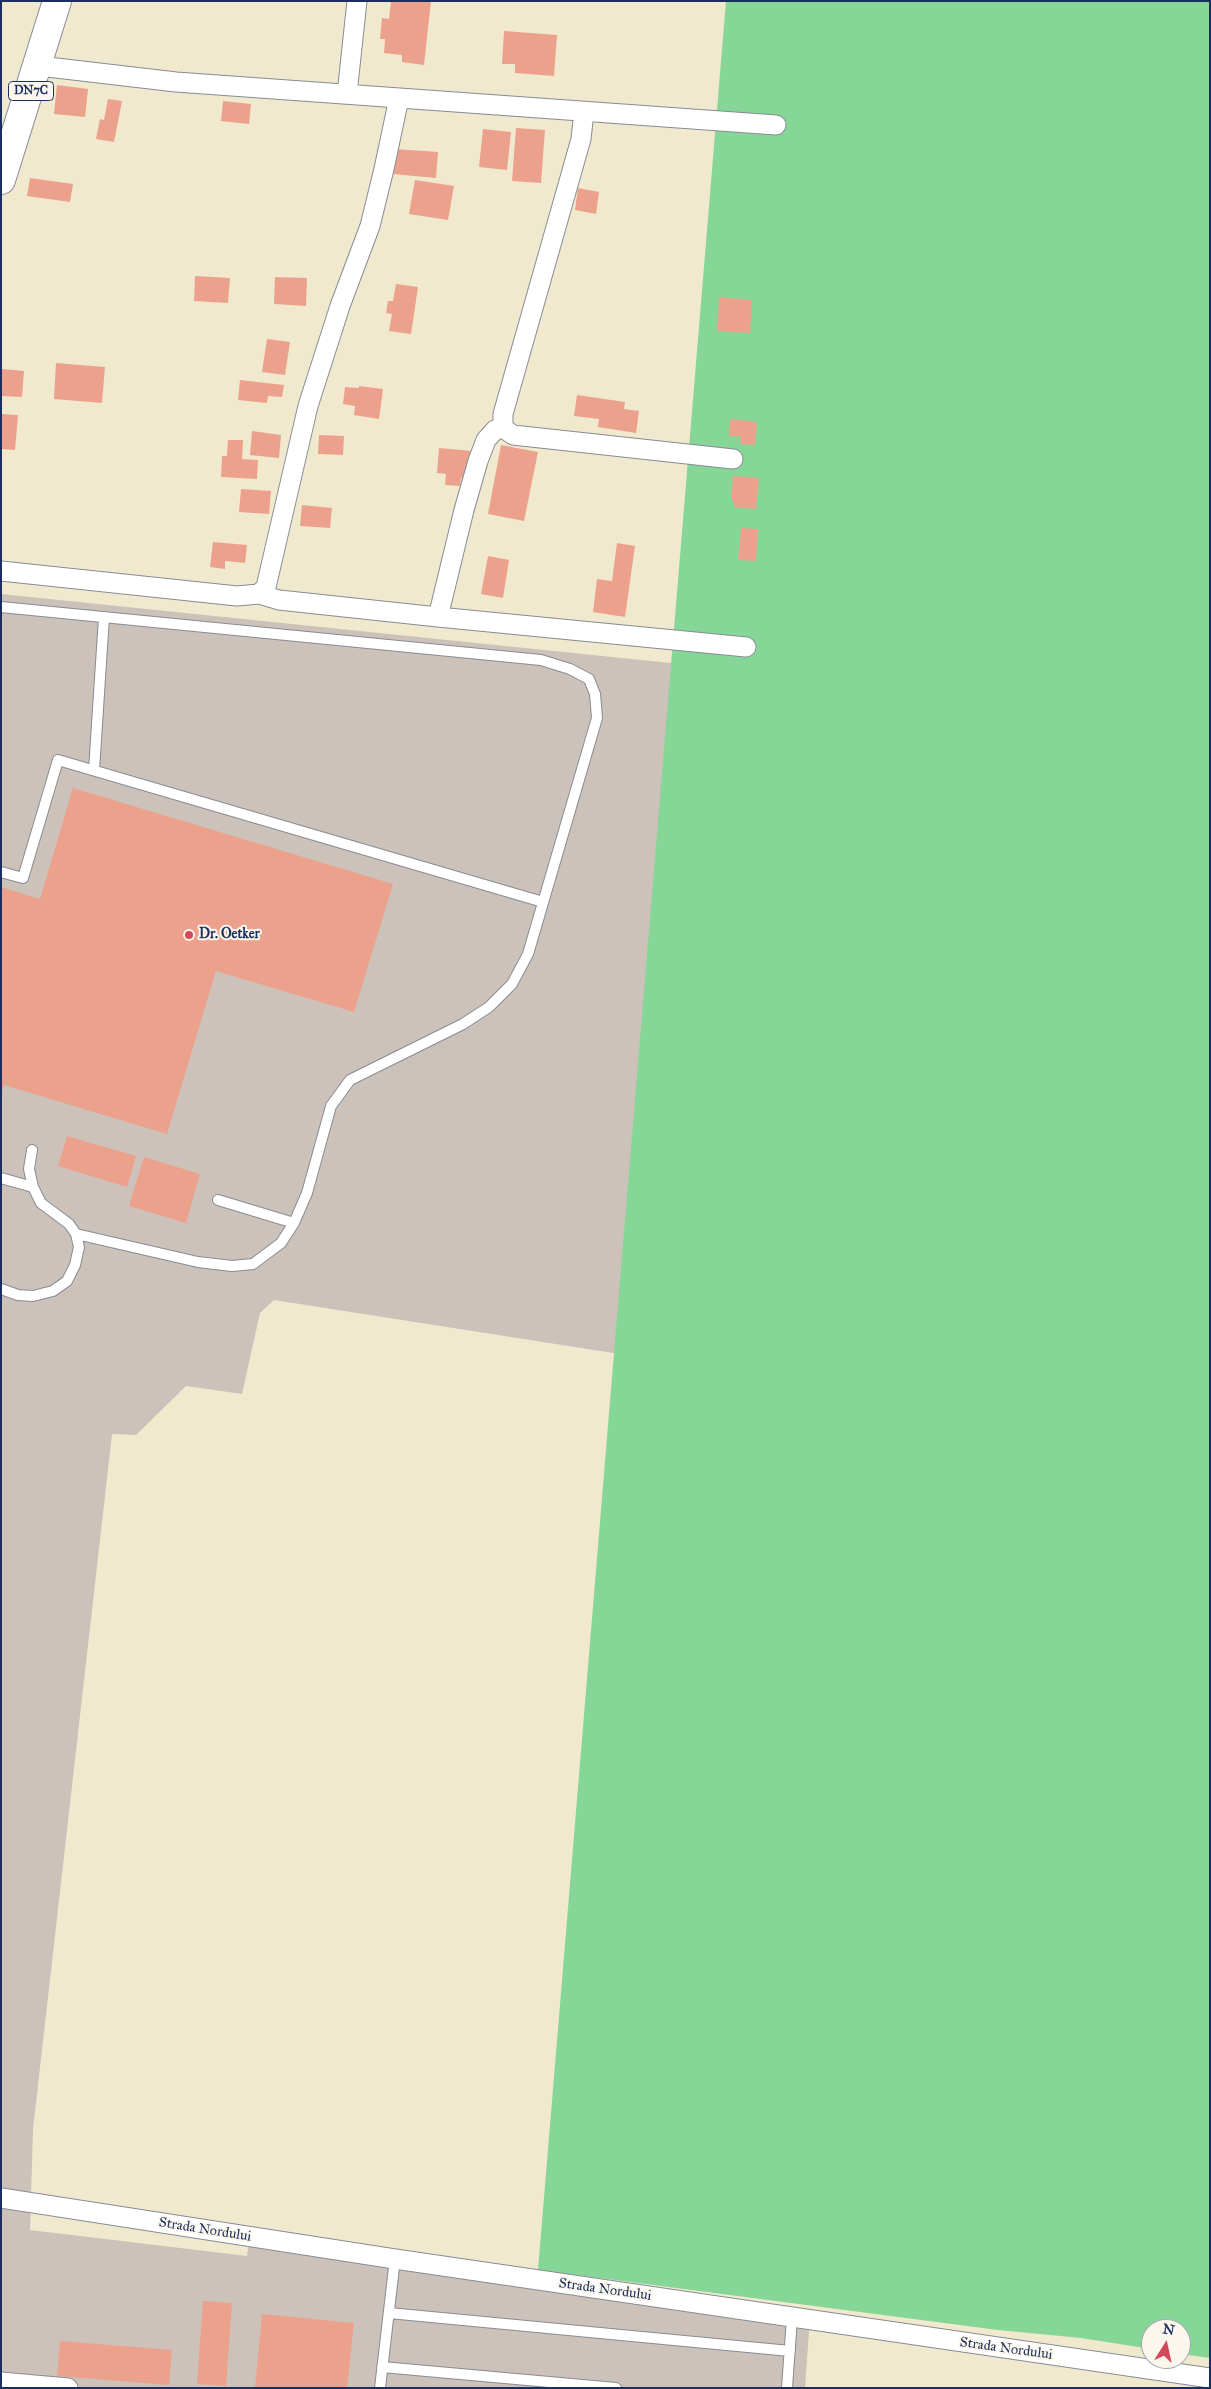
<!DOCTYPE html>
<html>
<head>
<meta charset="utf-8">
<style>
  body { margin:0 }
  #map { position:relative; width:1211px; height:2389px; overflow:hidden; background:#f0e9ce; font-family:"IM FELL Great Primer",serif }
  canvas { display:block }
  .frame { position:absolute; inset:0; border:2px solid #1b2f5e; pointer-events:none }
  .north { position:absolute; left:1141px; top:2319px; width:50px; height:50px; box-sizing:border-box; background:#fbf7ec; border:1px solid #a1a7b3; border-radius:50%; rotate:10deg; font-size:14px; font-weight:700; line-height:20px; text-align:center; color:#1b2f5e }
  .north::after { content:''; display:block; margin:auto; width:18px; height:22px; background:#d1495b; clip-path:polygon(50% 0,100% 100%,50% 72%,0 100%) }
</style>
</head>
<body>
<div id="map">
<canvas width="1211" height="2389"></canvas>
<div class="frame"></div>
<div class="north">N</div>
</div>
<script>
const c = document.querySelector('canvas').getContext('2d');
c.lineJoin = 'round';
function fillPath(path, color) {
  c.fillStyle = color;
  c.fill(path, 'evenodd');
}
function shape(rows) {
  const path = new Path2D();
  for (const r of rows) {
    path.moveTo(r[0], r[1]);
    for (let i = 2; i < r.length; i += 2) path.lineTo(r[i], r[i + 1]);
  }
  return path;
}
function stroke(path, color, width, dash) {
  c.strokeStyle = color;
  c.lineWidth = width;
  c.lineCap = dash ? 'butt' : 'round';
  c.setLineDash(dash || []);
  c.stroke(path);
}
function label(font, color, halo, rows, align = 'center') {
  c.font = font + ' "IM FELL Great Primer",serif';
  c.lineWidth = 4;
  c.setLineDash([]);
  c.textBaseline = 'middle';
  c.strokeStyle = halo;
  c.fillStyle = color;
  for (const [text, x, y, turn = 0] of rows) {
    c.save();
    c.translate(x, y);
    c.rotate((+turn || 0) * Math.PI / 180);
    c.textAlign = isNaN(turn) ? turn : align;
    if (halo) c.strokeText(text, 0, 0);
    c.fillText(text, 0, 0);
    c.restore();
  }
}
fillPath(shape([
  [1,594,748,671,722,1370,274,1300,260,1313,242,1394,186,1386,136,1435,112,1434,33,2129,30,2230,247,2256,250,2233,810,2318,805,2388,1,2388]
]), '#ccc2b9');
fillPath(shape([
  [726,1,1210,1,1210,2358,1181,2354,1181,2329,1151,2329,1151,2349,1081,2338,998,2330,538,2270]
]), '#86d797');
fillPath(shape([
  [391,1,431,1,424,65,402,62,402,55,384,53,385,39,380,39,382,18,389,19],
  [504,31,557,35,554,76,515,73,515,64,502,64],
  [57,85,88,89,85,117,54,114],
  [108,99,122,101,114,142,96,139,100,119,104,120],
  [223,101,251,104,249,124,221,121],
  [516,128,545,130,541,183,512,181],
  [483,129,511,132,507,170,479,167],
  [395,149,438,152,436,178,393,174],
  [30,178,73,184,70,202,27,196],
  [415,180,454,186,448,220,409,214],
  [578,188,599,192,596,214,575,210],
  [195,276,230,278,228,303,194,301],
  [275,277,307,278,306,306,274,304],
  [396,284,418,287,411,334,389,331,392,314,386,313,388,301,393,301],
  [719,297,752,300,750,333,717,331],
  [267,339,290,342,285,375,262,372],
  [56,363,105,367,102,403,54,399],
  [1,369,24,371,22,397,1,396],
  [240,380,284,385,282,397,268,396,267,403,238,400],
  [359,386,383,389,379,419,354,415,355,406,343,404,345,387,359,388],
  [577,395,625,402,624,409,639,411,636,433,598,427,599,419,574,416],
  [1,414,18,415,15,450,1,449],
  [730,419,757,422,755,445,740,444,741,437,729,436],
  [252,431,281,435,279,458,250,455],
  [319,435,344,436,343,455,318,454],
  [228,440,243,440,242,459,258,460,257,479,221,477,222,456,227,456],
  [501,445,538,452,524,521,488,514],
  [439,448,472,451,469,479,461,478,460,486,445,485,446,474,437,473],
  [733,476,759,478,756,509,734,507,734,500,731,500],
  [241,489,271,491,269,514,239,512],
  [302,505,332,508,330,528,300,526],
  [741,528,758,529,756,561,738,560],
  [213,542,247,545,245,563,225,561,225,569,210,567],
  [617,543,635,546,625,617,593,612,597,579,612,581],
  [488,556,509,560,503,598,481,594],
  [73,788,393,884,354,1012,216,971,167,1134,4,1085,1,1094,1,887,40,899],
  [67,1136,136,1156,127,1187,58,1166],
  [144,1157,200,1174,186,1223,129,1206],
  [203,2301,232,2303,226,2386,197,2384],
  [262,2314,354,2323,347,2388,255,2388],
  [60,2341,172,2350,169,2385,57,2376]
]), '#eca18c');
const service = shape([
  [1,607,541,660,570,669,589,679,595,694,597,718,528,954,512,984,489,1007,463,1024,350,1080,331,1106,307,1193,294,1223],
  [94,770,104,617],
  [1,872,23,878,58,760,543,902],
  [1,1178,33,1187],
  [76,1234,198,1262,232,1266,253,1264,281,1243,294,1223,218,1200],
  [1,1289,18,1295,33,1296,53,1291,67,1281,75,1265,79,1247,76,1234,69,1224,41,1203,33,1187,29,1169,32,1150],
  [389,2313,790,2351],
  [382,2367,616,2388],
  [380,2388,395,2259],
  [787,2388,792,2318]
]);
const minor = shape([
  [39,66,176,82,776,125],
  [347,94,357,1],
  [584,112,581,139,503,414,503,428,513,435,733,459],
  [1,571,237,596,259,594,266,587,308,406,340,306,370,226,384,169,399,98],
  [259,594,279,600,438,617,464,510,478,461,486,440,495,430,503,428],
  [438,617,746,647],
  [1,2198,395,2259,1210,2378],
  [1,2382,68,2388]
]);
const primary = shape([
  [1,180,57,1]
]);
stroke(service, '#868c96', 12);
stroke(minor, '#868c96', 21);
stroke(primary, '#868c96', 30);
stroke(service, '#fff', 10);
stroke(minor, '#fff', 19);
stroke(primary, '#fff', 28);
for (const [x, y, r, color] of [
  [189,935,5,"#d1495b"]
]) {
  const dot = new Path2D();
  dot.arc(x, y, r, 0, 2 * Math.PI);
  c.fillStyle = color;
  c.fill(dot);
  stroke(dot, '#fbf7ec', 2);
}
for (const [x, y, w] of [
  [31,91,45]
]) {
  const box = new Path2D();
  box.roundRect(x - w / 2, y - 9.5, w, 19, 4);
  c.fillStyle = '#fbf7ec';
  c.fill(box);
  stroke(box, '#1b2f5e', 1);
}
label('bold 12px', '#1b2f5e', null, [
  ["DN7C",31,91]
]);
label('bold 14px', '#1b2f5e', '#fbf7ec', [
  ["Dr. Oetker",199,935]
], 'left');
label('14px', '#1b2f5e', '#fbf7ec', [
  ["Strada Nordului",205,2230,9],
  ["Strada Nordului",605,2290,8],
  ["Strada Nordului",1006,2349,8]
]);
</script>
</body>
</html>
